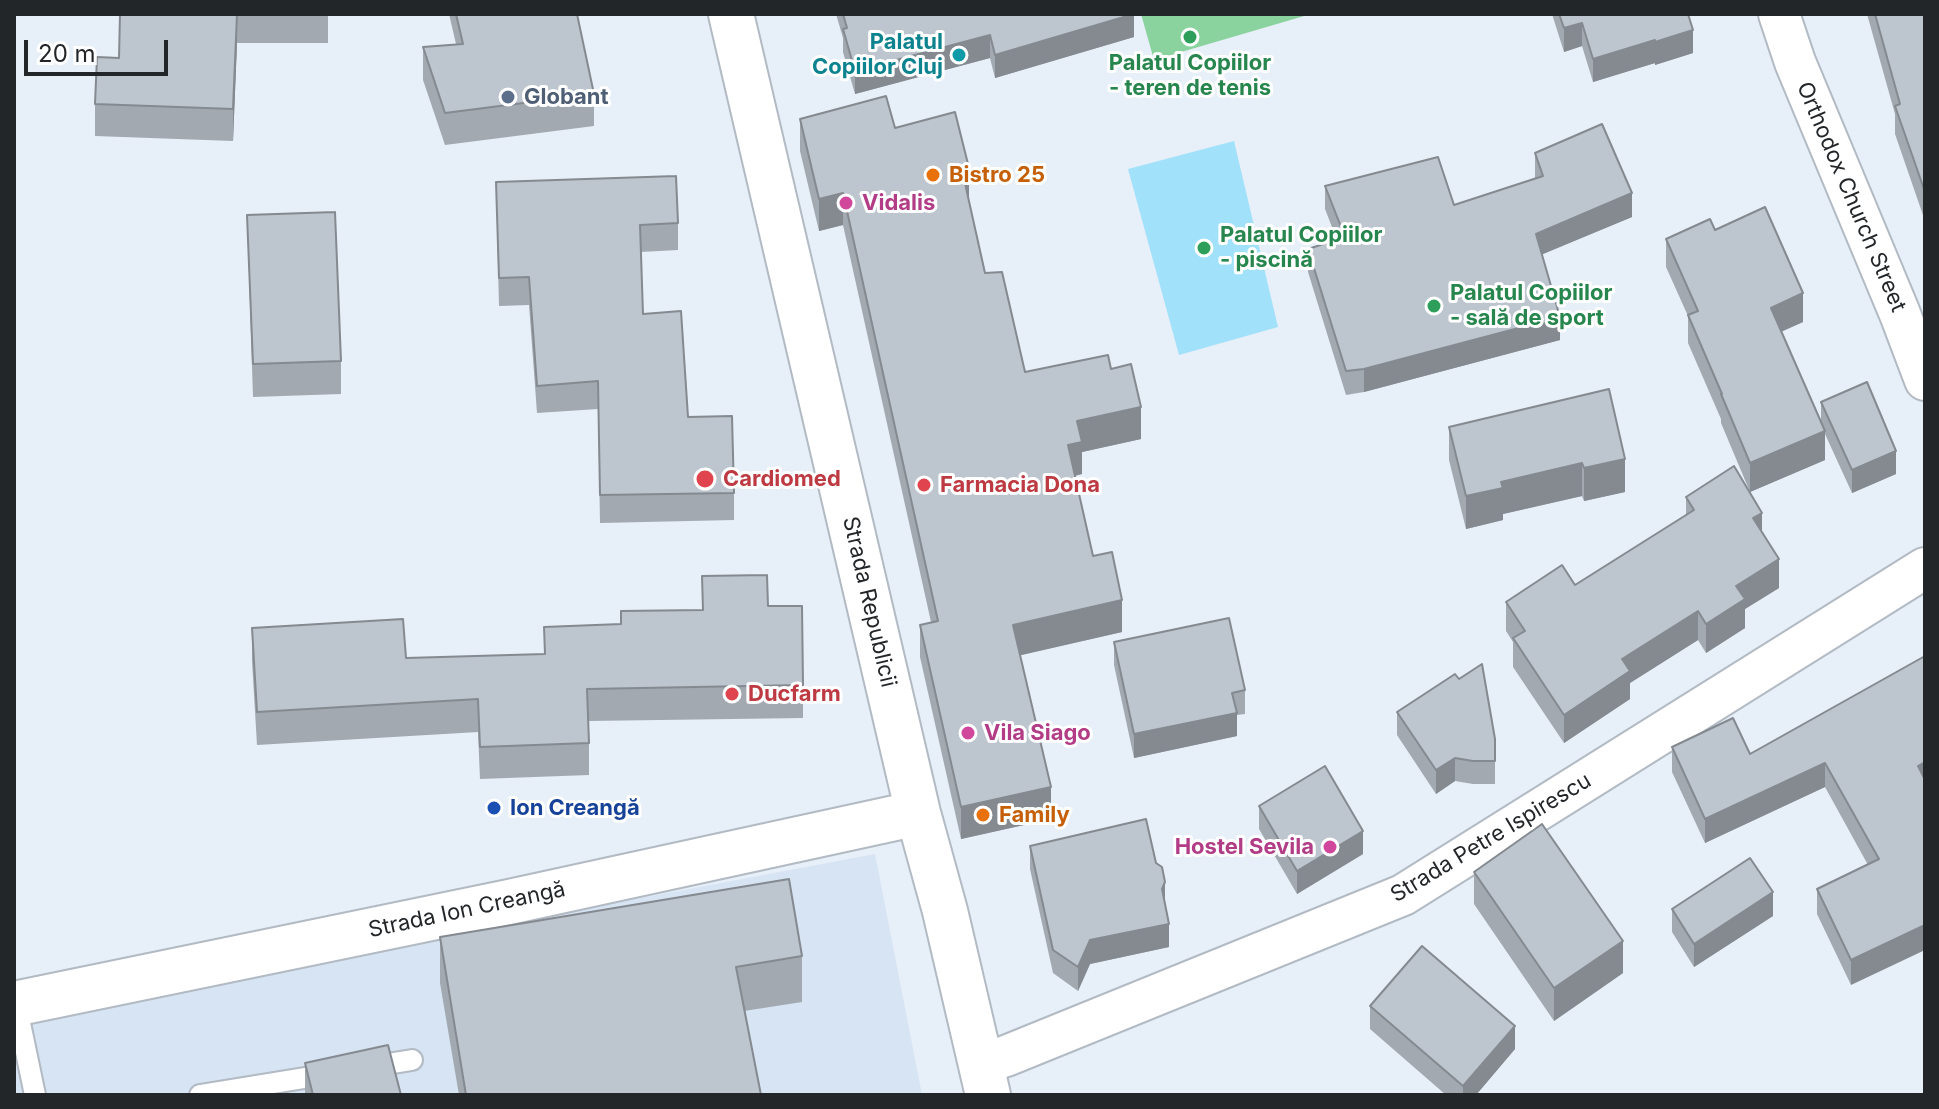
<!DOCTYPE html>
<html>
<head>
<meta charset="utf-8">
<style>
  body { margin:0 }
  #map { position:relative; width:1939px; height:1109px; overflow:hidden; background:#e7eff8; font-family:Inter,sans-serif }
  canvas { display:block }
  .frame { position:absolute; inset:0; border:16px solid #232629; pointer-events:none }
  .scale { position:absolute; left:24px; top:40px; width:144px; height:36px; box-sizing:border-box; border:4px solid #232629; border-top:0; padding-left:10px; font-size:24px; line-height:28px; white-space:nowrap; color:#232629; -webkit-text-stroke:6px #fff; paint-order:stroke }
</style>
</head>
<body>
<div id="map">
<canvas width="1939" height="1109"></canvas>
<div class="frame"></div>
<div class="scale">20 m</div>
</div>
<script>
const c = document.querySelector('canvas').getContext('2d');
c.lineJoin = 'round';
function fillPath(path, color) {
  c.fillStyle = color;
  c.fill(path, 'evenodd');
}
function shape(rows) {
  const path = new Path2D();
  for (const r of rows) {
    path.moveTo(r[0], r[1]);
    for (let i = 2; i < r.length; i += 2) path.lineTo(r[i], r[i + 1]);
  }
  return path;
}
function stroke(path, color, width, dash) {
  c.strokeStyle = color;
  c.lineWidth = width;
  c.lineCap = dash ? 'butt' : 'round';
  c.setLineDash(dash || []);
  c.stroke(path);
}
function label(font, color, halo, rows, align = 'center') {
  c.font = font + ' Inter,sans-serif';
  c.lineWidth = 6;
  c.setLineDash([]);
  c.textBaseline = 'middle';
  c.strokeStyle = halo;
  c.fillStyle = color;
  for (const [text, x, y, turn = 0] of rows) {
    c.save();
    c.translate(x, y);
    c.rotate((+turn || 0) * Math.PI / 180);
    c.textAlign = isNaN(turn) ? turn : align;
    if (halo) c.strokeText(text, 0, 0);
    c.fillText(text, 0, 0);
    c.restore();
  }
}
fillPath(shape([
  [875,854,922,1095,14,1095,14,1016]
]), '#d6e4f3');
fillPath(shape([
  [1141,14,1311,14,1154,60]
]), '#8bd39e');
fillPath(shape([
  [1234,141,1278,327,1179,355,1128,169]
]), '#a2e1fa');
const service = shape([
  [16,1004,35,1095],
  [369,1067,412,1060],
  [200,1095,329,1074]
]);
const minor = shape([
  [1779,14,1795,62,1900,314,1925,380],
  [981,1064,1006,1056,1403,895,1925,568]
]);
const tertiary = shape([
  [731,14,918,813,945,911,988,1095],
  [14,1004,509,902,918,813]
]);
stroke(service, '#b2bac3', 24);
stroke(minor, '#b2bac3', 44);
stroke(tertiary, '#b2bac3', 48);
stroke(service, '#fff', 20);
stroke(minor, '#fff', 40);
stroke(tertiary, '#fff', 44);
fillPath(shape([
  [120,14,328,14,328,43,237,43,233,141,95,136,95,104,119,58],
  [449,14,577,14,594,94,594,126,445,145,423,80,423,47,456,44],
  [836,14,1134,14,1134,37,995,78,990,58,855,94,843,52,843,38],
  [1552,14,1688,14,1693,53,1655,65,1655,63,1593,82,1582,46,1564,52],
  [1867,14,1925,14,1925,221,1895,134,1895,114],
  [800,119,895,128,969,200,985,273,1025,372,1111,369,1141,439,1082,452,1082,474,1075,476,1093,556,1122,632,1020,655,1051,819,961,839,920,657,920,625,931,622,843,225,819,231,800,151],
  [1535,153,1632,217,1542,254,1560,340,1364,392,1346,395,1308,272,1308,249,1337,240,1325,209,1325,186,1454,205,1535,179],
  [496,182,678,223,678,250,640,252,643,314,688,417,734,493,734,520,600,523,598,409,537,413,529,305,499,306],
  [247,215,341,361,341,394,253,397],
  [1715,230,1803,322,1781,332,1821,422,1821,402,1896,474,1852,493,1825,434,1825,460,1750,492,1721,423,1721,419,1688,343,1688,316,1666,267,1666,239],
  [1609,389,1625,492,1584,501,1582,496,1503,514,1503,520,1466,529,1449,460,1449,427],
  [1686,497,1762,533,1779,588,1745,609,1745,628,1706,653,1698,640,1630,683,1630,699,1564,743,1513,667,1513,642,1506,631,1506,602,1575,585,1686,515],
  [702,576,768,606,803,685,803,718,589,721,589,775,480,779,478,732,257,745,252,661,252,628,406,658,544,654,621,624,702,610],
  [1114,642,1245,690,1245,714,1237,715,1237,736,1134,758,1114,665],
  [1925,656,1851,985,1817,914,1817,889,1868,865,1825,787,1705,843,1672,772,1672,747,1750,754],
  [1397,712,1495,739,1495,784,1473,784,1455,781,1436,794,1397,735],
  [1259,806,1363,854,1297,894,1259,829],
  [1030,846,1165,905,1169,947,1090,964,1078,991,1053,973,1030,869],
  [1474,872,1623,973,1554,1021,1474,904],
  [1672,909,1773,916,1694,967,1672,932],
  [440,937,802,956,802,1002,744,1011,761,1095,459,1095,440,983],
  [1370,1006,1515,1049,1476,1095,1446,1095,1370,1029],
  [305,1063,401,1095,305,1095]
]), '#a3a9b1');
fillPath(shape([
  [237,14,237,43,233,141,233,109],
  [1134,14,1134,37,995,78,995,55],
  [1582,23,1582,46,1564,52,1564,28],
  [1693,30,1693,53,1655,65,1655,42],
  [990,35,990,58,855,94,855,71],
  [1655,40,1655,63,1593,82,1593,59],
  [969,168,969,200,962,202,962,170],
  [843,193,843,225,819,231,819,199],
  [1632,193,1632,217,1536,257,1536,234],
  [1803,293,1803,322,1771,336,1771,308],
  [1560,317,1560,340,1364,392,1364,369],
  [1141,407,1141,439,1082,452,1082,474,1068,477,1068,445,1077,421],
  [1825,431,1825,460,1750,492,1750,463],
  [1896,451,1896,474,1852,493,1852,470],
  [1625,459,1625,492,1584,501,1584,468],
  [1582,463,1582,496,1503,514,1503,520,1466,529,1466,496,1501,482],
  [1762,513,1762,541,1753,518],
  [1779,559,1779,588,1745,609,1745,628,1706,653,1706,624,1736,586],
  [1122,600,1122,632,1013,657,1013,625],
  [1698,611,1698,640,1630,683,1630,699,1564,743,1564,715,1622,659],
  [1237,713,1237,736,1134,758,1134,734],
  [1455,758,1455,781,1436,794,1436,770],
  [1925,762,1925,787,1918,766],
  [1825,763,1825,787,1705,843,1705,819],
  [1051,787,1051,819,961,839,961,807],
  [1363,831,1363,854,1297,894,1297,871],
  [1165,882,1165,905,1162,889],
  [1773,892,1773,916,1694,967,1694,944],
  [1169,924,1169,947,1090,964,1078,991,1078,967,1090,940],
  [1925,925,1925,950,1851,985,1851,960],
  [1623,941,1623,973,1554,1021,1554,988],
  [1515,1026,1515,1049,1476,1095,1463,1095,1463,1086]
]), '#848a90');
const building = shape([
  [120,14,237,14,233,109,95,104,97,57,119,58,120,14],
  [456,14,577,14,594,94,445,113,423,47,463,44,456,14],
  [843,14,1134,14,995,55,990,35,855,71,843,29,847,28,843,14],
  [1559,14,1688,14,1693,30,1655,42,1655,40,1593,59,1582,23,1564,28,1559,14],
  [1875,14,1925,14,1925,192,1895,106,1900,104,1875,14],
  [886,96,895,128,955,112,969,168,962,170,985,273,1002,272,1025,372,1108,355,1111,369,1131,364,1141,407,1077,421,1082,442,1068,445,1093,556,1112,552,1122,600,1013,625,1051,787,961,807,920,625,938,621,843,193,819,199,800,119,886,96],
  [1602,124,1632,193,1536,234,1560,317,1364,369,1346,371,1308,249,1345,237,1325,186,1438,157,1454,205,1543,176,1535,153,1602,124],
  [676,176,678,223,640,225,643,314,681,311,688,417,732,416,734,493,600,495,598,381,537,386,529,277,499,278,496,182,676,176],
  [1765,207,1803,293,1771,308,1825,431,1750,463,1721,394,1722,394,1688,315,1698,311,1666,239,1710,219,1715,230,1765,207],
  [335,212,341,361,253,364,247,215,335,212],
  [1867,382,1896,451,1852,470,1821,402,1867,382],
  [1609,389,1625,459,1584,468,1582,463,1501,482,1503,488,1466,496,1449,427,1609,389],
  [1734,466,1762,513,1753,518,1779,559,1736,586,1745,599,1706,624,1698,611,1622,659,1630,671,1564,715,1513,638,1525,631,1506,602,1562,565,1575,585,1694,510,1686,497,1734,466],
  [767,575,768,606,802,606,803,685,587,689,589,743,480,747,478,699,257,712,252,628,403,619,406,658,545,654,544,627,621,624,621,611,703,610,702,576,767,575],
  [1229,618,1245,690,1232,693,1237,713,1134,734,1114,642,1229,618],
  [1925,656,1925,762,1918,766,1925,780,1925,925,1851,960,1817,889,1879,859,1825,763,1705,819,1672,747,1733,718,1750,754,1925,656],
  [1482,664,1495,739,1495,761,1473,761,1455,758,1436,770,1397,712,1455,674,1459,679,1482,664],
  [1325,766,1363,831,1297,871,1259,806,1325,766],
  [1146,819,1156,863,1162,867,1165,882,1162,889,1169,924,1090,940,1078,967,1053,950,1030,846,1146,819],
  [1542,824,1623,941,1554,988,1474,872,1542,824],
  [1750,858,1773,892,1694,944,1672,909,1750,858],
  [789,879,802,956,736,967,761,1095,466,1095,440,937,789,879],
  [1422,946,1515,1026,1463,1086,1370,1006,1422,946],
  [388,1045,401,1095,313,1095,305,1063,388,1045]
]);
fillPath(building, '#bdc5ce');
stroke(building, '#848a90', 2);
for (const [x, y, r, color] of [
  [1190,37,8,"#2e9e5b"],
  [959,55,8,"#0f9aa8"],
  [508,97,8,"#5c6f8a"],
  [933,175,8,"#e8710a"],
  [846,203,8,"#d1479c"],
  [1204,248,8,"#2e9e5b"],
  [1434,306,8,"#2e9e5b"],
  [705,479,10,"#e0444e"],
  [924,485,8,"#e0444e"],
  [732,694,8,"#e0444e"],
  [968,733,8,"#d1479c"],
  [494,808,8,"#1a4fb4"],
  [983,815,8,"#e8710a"],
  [1330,847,8,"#d1479c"]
]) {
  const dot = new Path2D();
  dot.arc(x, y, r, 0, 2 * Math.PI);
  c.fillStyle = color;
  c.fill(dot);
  stroke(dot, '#fff', 3);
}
label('bold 22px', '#0d838f', '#fff', [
  ["Palatul",943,42],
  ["Copiilor Cluj",943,67]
], 'right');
label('bold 22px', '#27864d', '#fff', [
  ["Palatul Copiilor",1190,63,"center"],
  ["- teren de tenis",1190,88,"center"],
  ["Palatul Copiilor",1220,235],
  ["- piscină",1220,260],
  ["Palatul Copiilor",1450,293],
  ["- sală de sport",1450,318]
], 'left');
label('bold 22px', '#4e5e75', '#fff', [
  ["Globant",524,97]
], 'left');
label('bold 22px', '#c56008', '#fff', [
  ["Bistro 25",949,175],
  ["Family",999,815]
], 'left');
label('22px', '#232629', '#fff', [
  ["Orthodox Church Street",1851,197,67],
  ["Strada Republicii",869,602,77],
  ["Strada Petre Ispirescu",1491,838,-31],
  ["Strada Ion Creangă",467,910,-12]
]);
label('bold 22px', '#b23c85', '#fff', [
  ["Vidalis",862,203],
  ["Vila Siago",984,733],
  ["Hostel Sevila",1314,847,"right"]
], 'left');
label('bold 22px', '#be3a42', '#fff', [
  ["Cardiomed",723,479],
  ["Farmacia Dona",940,485],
  ["Ducfarm",748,694]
], 'left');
label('bold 22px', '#164399', '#fff', [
  ["Ion Creangă",510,808]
], 'left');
</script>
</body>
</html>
